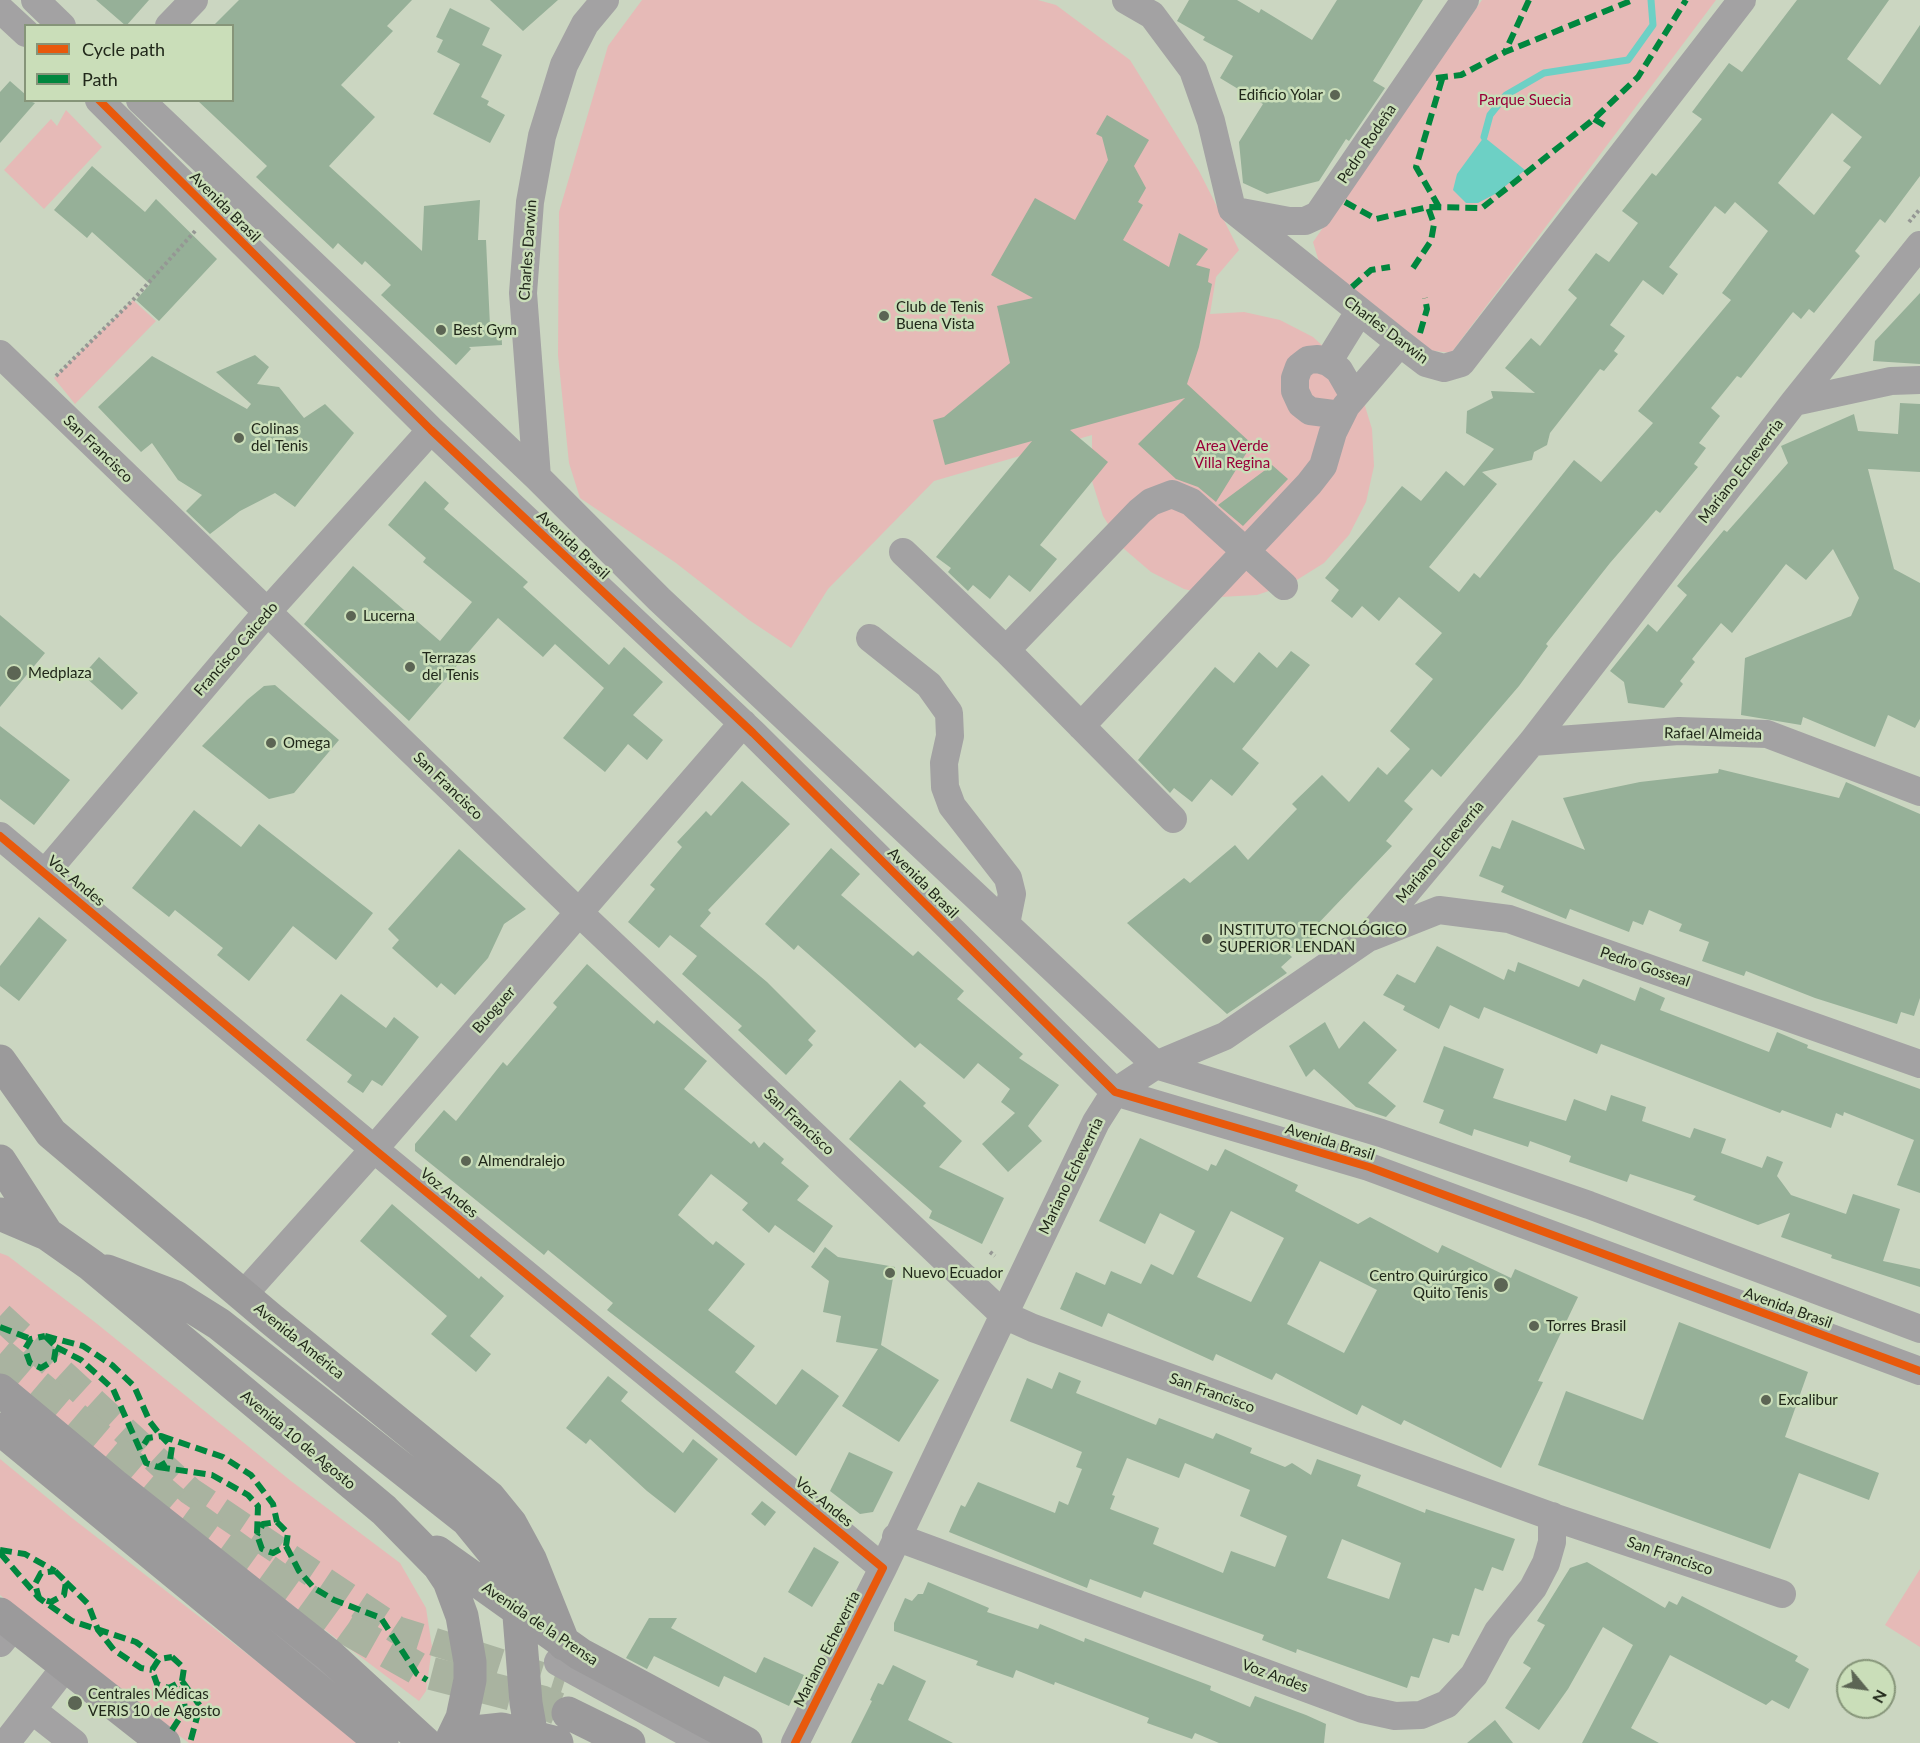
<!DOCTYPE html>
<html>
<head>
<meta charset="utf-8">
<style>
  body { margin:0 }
  #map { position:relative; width:1920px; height:1743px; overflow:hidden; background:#cbd6c1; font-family:Lato,sans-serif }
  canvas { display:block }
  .legend { position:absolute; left:24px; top:24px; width:210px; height:78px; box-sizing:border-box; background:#cadeb9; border:2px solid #869579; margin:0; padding:8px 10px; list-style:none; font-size:18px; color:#21281a }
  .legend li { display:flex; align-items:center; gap:12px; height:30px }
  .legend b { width:30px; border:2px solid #869579 }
  .north { position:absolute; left:1836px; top:1659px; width:60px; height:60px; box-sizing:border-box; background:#cadeb9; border:2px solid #869579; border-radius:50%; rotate:119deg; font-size:16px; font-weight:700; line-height:24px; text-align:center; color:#21281a }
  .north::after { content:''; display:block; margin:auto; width:21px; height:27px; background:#5c6554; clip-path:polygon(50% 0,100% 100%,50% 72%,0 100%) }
</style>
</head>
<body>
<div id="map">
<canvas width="1920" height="1743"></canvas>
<ul class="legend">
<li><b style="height:8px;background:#e8590c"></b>Cycle path</li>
<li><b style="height:8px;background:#00873e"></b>Path</li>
</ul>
<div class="north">N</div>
</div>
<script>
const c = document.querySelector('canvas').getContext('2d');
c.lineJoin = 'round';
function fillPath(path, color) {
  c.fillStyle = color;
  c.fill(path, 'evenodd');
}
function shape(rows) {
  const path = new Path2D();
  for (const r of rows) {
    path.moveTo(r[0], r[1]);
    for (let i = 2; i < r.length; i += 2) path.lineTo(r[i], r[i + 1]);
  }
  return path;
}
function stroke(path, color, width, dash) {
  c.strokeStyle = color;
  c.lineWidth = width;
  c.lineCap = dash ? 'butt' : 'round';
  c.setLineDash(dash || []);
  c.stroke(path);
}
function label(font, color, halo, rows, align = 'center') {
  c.font = font + ' Lato,sans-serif';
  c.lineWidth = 5;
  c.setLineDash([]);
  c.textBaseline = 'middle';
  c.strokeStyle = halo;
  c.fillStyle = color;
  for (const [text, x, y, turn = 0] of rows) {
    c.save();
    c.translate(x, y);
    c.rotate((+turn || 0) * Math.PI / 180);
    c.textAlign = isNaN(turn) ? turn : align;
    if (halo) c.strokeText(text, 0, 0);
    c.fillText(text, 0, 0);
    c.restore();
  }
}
fillPath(shape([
  [642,0,1038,0,1056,5,1130,60,1199,171,1239,250,1216,277,1210,314,1244,312,1280,320,1313,337,1340,362,1361,393,1372,429,1374,466,1366,502,1349,535,1324,563,1292,583,1257,595,1220,597,1184,589,1151,572,1123,548,1103,516,1092,481,1092,435,934,481,828,589,791,648,749,620,676,563,580,498,569,463,558,355,559,212,608,46],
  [1482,0,1716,0,1451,353,1420,349,1322,272,1313,242],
  [66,110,102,147,44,209,4,170,51,119,57,126],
  [133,300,156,321,75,404,54,378],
  [0,1253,8,1256,96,1323,291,1481,400,1563,426,1608,432,1647,426,1691,419,1701,123,1477,0,1376],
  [0,1459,72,1518,362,1743,189,1743,148,1712,0,1595],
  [1920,1569,1920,1647,1885,1625]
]), '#e6bab7');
fillPath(shape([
  [1484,137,1525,170,1497,193,1478,203,1466,203,1453,190,1457,174]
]), '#6dd0c5');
stroke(shape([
  [1484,137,1490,115,1506,95,1544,73,1628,60,1653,25,1651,0]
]), '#6dd0c5', 7);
fillPath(shape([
  [96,0,149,0,126,26],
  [239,0,412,0,387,26,393,31,341,85,375,117,329,166,422,251,424,206,480,200,478,240,486,240,490,326,501,325,502,345,469,347,471,349,456,365,381,295,391,285,365,261,362,265,338,243,333,249,256,177,267,166,197,100,232,100,232,26,213,26],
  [490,0,558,0,523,31],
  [1189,0,1237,0,1259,13,1261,9,1312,40,1337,0,1423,0,1373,81,1385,88,1349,141,1346,139,1319,181,1267,194,1243,183,1239,142,1263,104,1220,78,1233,56,1203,40,1205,37,1177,21],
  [1797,0,1889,0,1847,59,1880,85,1920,25,1920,176,1885,223,1880,219,1855,251,1860,256,1814,313,1809,309,1801,319,1793,312,1741,378,1737,376,1711,408,1720,416,1699,443,1706,448,1694,464,1698,467,1660,513,1656,510,1610,563,1546,644,1548,646,1519,686,1441,777,1432,769,1404,801,1413,809,1386,841,1392,846,1312,930,1316,935,1298,951,1281,942,1279,945,1292,957,1281,967,1287,973,1227,1014,1127,923,1184,878,1190,883,1235,845,1248,860,1297,809,1292,804,1322,775,1349,802,1378,767,1387,775,1410,749,1390,731,1433,679,1415,664,1442,633,1399,597,1379,621,1362,606,1352,618,1331,601,1339,590,1325,578,1402,486,1421,501,1446,471,1464,486,1494,449,1466,433,1467,411,1493,398,1491,391,1535,393,1505,368,1531,338,1540,346,1577,298,1568,290,1596,253,1609,262,1638,223,1622,211,1652,173,1656,176,1702,119,1692,112,1729,63,1742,72],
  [1832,113,1862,137,1843,161,1851,167,1814,215,1778,183],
  [1735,202,1768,231,1722,293,1731,300,1638,411,1653,423,1601,482,1574,460,1480,578,1474,573,1459,592,1429,567,1497,484,1482,472,1532,460,1534,452,1547,445,1550,433,1600,369,1604,371,1618,354,1614,351,1625,336,1610,325,1643,280,1663,295,1678,274,1669,267,1715,206,1725,214],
  [450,8,490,28,482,45,502,55,481,97,489,101,487,105,505,115,490,143,433,114,460,64,437,52,443,40,436,37],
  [10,81,26,95,26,100,35,103,0,143,0,92],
  [1107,115,1149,140,1134,166,1146,188,1138,202,1143,205,1123,240,1169,267,1179,233,1208,249,1196,265,1210,269,1208,282,1212,284,1199,347,1187,384,1252,444,1216,502,1198,487,1176,479,1138,444,1185,398,1070,430,1108,462,1040,545,1057,559,1030,592,1009,575,990,599,973,585,968,591,948,572,951,568,936,557,1032,441,945,465,933,420,944,417,1010,363,997,306,1033,298,991,275,1035,198,1075,220,1108,160,1102,137,1096,134],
  [92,166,145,212,156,199,217,259,159,321,136,300,150,284,92,232,87,238,54,210],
  [1920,293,1920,364,1873,361,1875,341],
  [255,355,269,367,257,384,279,387,304,418,325,404,354,433,295,507,275,493,240,511,210,534,186,511,202,495,178,480,152,443,141,452,98,407,152,356,247,409,251,404,216,372],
  [1900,403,1920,404,1920,472,1868,469,1894,569,1920,583,1920,719,1915,728,1888,715,1875,747,1803,717,1801,725,1741,715,1745,658,1851,616,1859,598,1833,549,1806,580,1786,564,1732,633,1721,623,1692,659,1695,662,1680,681,1683,684,1664,708,1628,703,1624,682,1610,671,1648,624,1657,632,1687,595,1677,586,1724,530,1727,532,1788,463,1781,446,1854,414,1858,431,1898,434],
  [1272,465,1288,479,1243,526,1218,505],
  [425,481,449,503,444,509,528,582,523,587,609,665,624,647,663,682,633,715,663,740,647,760,628,744,605,772,563,738,604,688,555,644,543,657,498,618,409,721,304,624,353,566,440,641,472,602,423,562,426,558,388,525],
  [0,615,45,653,0,707],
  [1291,651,1310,665,1242,749,1259,763,1232,796,1211,779,1192,802,1174,788,1170,793,1138,760,1215,667,1234,683,1259,652,1277,668],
  [99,657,138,693,122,710,83,675],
  [275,685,339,740,294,793,269,799,202,746,247,700,264,686],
  [0,726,70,780,34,825,0,799],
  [1719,769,1839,798,1846,782,1920,814,1920,998,1914,1016,1901,1012,1897,1024,1815,998,1746,971,1744,976,1702,961,1709,942,1679,931,1682,924,1649,910,1643,925,1633,921,1629,932,1570,909,1566,919,1501,892,1504,886,1479,876,1492,846,1500,849,1512,820,1585,850,1563,798,1640,782,1718,773],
  [742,781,790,824,708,910,711,913,700,926,767,982,816,1031,808,1040,813,1045,786,1075,738,1030,742,1026,682,974,697,956,670,935,659,948,628,922,655,889,650,885,682,847,677,842,706,811,711,816],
  [194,810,241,847,259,824,373,913,336,960,293,926,249,981,217,955,223,948,175,910,169,917,132,888],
  [831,848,860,874,841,895,913,956,918,951,964,991,957,999,1023,1054,1019,1058,1059,1085,1028,1126,1042,1141,1008,1172,982,1144,1015,1113,1001,1102,1010,1089,978,1063,964,1079,920,1043,915,1048,798,945,794,950,765,924],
  [459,849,526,909,504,924,488,958,455,995,441,983,437,988,392,948,399,940,388,929],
  [39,917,67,940,19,1001,0,986,0,966],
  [1437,946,1504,980,1508,969,1515,972,1518,962,1579,987,1583,979,1635,1001,1640,987,1665,998,1660,1010,1769,1052,1777,1032,1808,1045,1807,1048,1920,1089,1920,1193,1897,1185,1914,1140,1844,1112,1843,1116,1836,1113,1831,1128,1782,1110,1780,1113,1601,1044,1597,1054,1484,1007,1479,1019,1450,1005,1439,1029,1403,1010,1405,1006,1383,995,1397,974,1415,983],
  [587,964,654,1024,657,1020,707,1061,684,1089,751,1144,754,1141,759,1148,764,1142,784,1159,781,1163,809,1186,797,1200,833,1226,814,1253,775,1225,769,1233,742,1210,748,1203,711,1174,678,1215,713,1245,716,1241,745,1264,708,1310,755,1346,735,1372,776,1405,802,1369,839,1396,796,1456,607,1310,613,1303,548,1250,544,1255,415,1151,415,1144,444,1110,456,1121,503,1062,507,1066,557,1007,553,1003],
  [341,994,386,1028,394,1017,419,1037,382,1086,372,1080,363,1093,347,1082,352,1075,306,1040],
  [1364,1021,1397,1050,1368,1083,1396,1106,1386,1117,1356,1107,1314,1069,1306,1077,1289,1046,1325,1022,1339,1049],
  [1444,1046,1504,1069,1493,1098,1566,1121,1574,1099,1606,1111,1611,1095,1646,1107,1642,1121,1690,1138,1694,1128,1726,1139,1721,1153,1762,1168,1767,1156,1783,1162,1777,1176,1791,1195,1846,1214,1853,1194,1900,1209,1883,1261,1920,1269,1920,1287,1831,1258,1832,1255,1781,1237,1790,1213,1758,1225,1693,1200,1696,1196,1630,1174,1627,1182,1569,1162,1571,1156,1530,1141,1528,1147,1474,1129,1472,1136,1439,1123,1444,1110,1423,1102],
  [900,1080,926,1103,923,1106,962,1141,939,1167,1004,1198,982,1244,929,1218,932,1211,849,1139],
  [1140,1138,1208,1171,1211,1164,1216,1166,1225,1149,1298,1185,1295,1191,1358,1224,1370,1217,1438,1253,1442,1245,1511,1278,1515,1269,1578,1297,1538,1381,1543,1382,1501,1468,1404,1420,1401,1425,1362,1405,1357,1415,1276,1373,1272,1380,1216,1354,1213,1361,1108,1313,1102,1327,1060,1309,1076,1272,1105,1285,1111,1271,1141,1284,1151,1264,1173,1275,1195,1231,1160,1213,1145,1244,1099,1221],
  [1231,1211,1284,1238,1251,1302,1197,1277],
  [1320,1261,1377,1290,1344,1353,1287,1324],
  [392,1204,479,1279,481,1276,504,1296,470,1336,491,1354,476,1372,431,1334,447,1316,360,1241],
  [825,1247,838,1257,895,1267,881,1345,939,1380,899,1442,842,1406,878,1349,836,1342,841,1316,823,1312,829,1281,811,1267],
  [1679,1322,1808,1372,1785,1437,1879,1473,1869,1500,1799,1473,1770,1549,1538,1465,1566,1391,1643,1420],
  [1059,1372,1081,1381,1076,1393,1156,1425,1159,1418,1213,1439,1216,1433,1252,1448,1250,1453,1285,1467,1292,1463,1311,1475,1317,1459,1361,1475,1357,1486,1425,1513,1426,1509,1515,1539,1503,1571,1492,1567,1483,1591,1475,1588,1459,1636,1452,1634,1449,1643,1433,1638,1419,1678,1411,1676,1407,1688,1297,1649,1296,1653,1262,1640,1264,1635,1144,1591,1141,1598,1090,1579,1087,1588,949,1532,961,1505,965,1507,978,1482,1055,1513,1059,1501,1068,1505,1082,1469,1076,1467,1082,1452,1010,1421,1027,1378,1052,1389],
  [1127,1458,1179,1478,1185,1463,1250,1490,1240,1516,1287,1536,1275,1567,1231,1551,1223,1573,1153,1544,1159,1528,1110,1509,1115,1496,1112,1495],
  [1342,1539,1401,1563,1389,1599,1327,1578],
  [608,1376,628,1392,621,1401,683,1453,693,1439,718,1459,675,1513,647,1491,590,1439,586,1444,566,1428],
  [849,1452,893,1472,873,1512,860,1514,830,1491],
  [762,1501,776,1512,765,1526,751,1514],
  [814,1547,839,1562,812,1607,788,1592],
  [1587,1562,1665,1608,1669,1601,1677,1605,1682,1596,1798,1656,1795,1661,1809,1669,1789,1709,1772,1700,1766,1705,1670,1655,1631,1728,1659,1743,1582,1743,1633,1645,1603,1627,1568,1689,1539,1730,1505,1708,1531,1668,1523,1663,1545,1625,1537,1621,1570,1568],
  [928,1582,989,1608,987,1612,1038,1629,1040,1624,1084,1642,1085,1638,1211,1686,1210,1690,1250,1707,1255,1696,1306,1715,1326,1724,1324,1743,1219,1743,1195,1733,1192,1739,1147,1723,1149,1718,1055,1682,1054,1685,1016,1670,1013,1678,976,1665,978,1661,894,1631,894,1623,905,1598,912,1601,918,1594,923,1594],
  [649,1618,677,1618,671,1628,756,1673,764,1657,804,1675,789,1706,724,1676,719,1687,654,1656,647,1669,626,1658],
  [893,1665,926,1681,908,1720,953,1743,851,1743,872,1701,870,1700,878,1683,883,1685],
  [1495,1720,1513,1743,1467,1743]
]), '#96b098');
stroke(shape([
  [0,1316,190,1491,397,1630,564,1683]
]), '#a9b3a0', 28, [28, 14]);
stroke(shape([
  [0,1354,179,1507,346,1628,422,1671,542,1702,568,1713]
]), '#a9b3a0', 33, [33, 16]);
stroke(shape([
  [1909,222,1920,209],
  [56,376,133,300,196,230],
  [990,1252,995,1256]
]), '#959794', 4, [3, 3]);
stroke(shape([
  [35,0,62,26],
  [1126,0,1152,15,1193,70,1211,121,1232,209,1400,343,1426,363,1444,368,1461,363,1742,0],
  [0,9,26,33],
  [169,26,194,0],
  [99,100,431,430,753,733,1115,1092,1369,1167,1920,1371],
  [140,100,537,477,659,599,1156,1065,1381,1133,1589,1205,1920,1329],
  [1241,212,1289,221,1305,221,1318,215,1465,0],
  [0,354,590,923,1004,1315,1033,1328,1556,1518,1782,1594],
  [1328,362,1359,312],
  [1794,402,1891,381,1920,380],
  [1341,415,1310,411,1301,404,1295,391,1295,378,1299,367,1308,360,1318,359,1328,362,1339,370,1354,396],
  [537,477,523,293,530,202,542,136,564,65,585,24,605,0],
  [903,552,1006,650,1173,819],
  [870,638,929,685,949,713,950,736,944,763,945,787,952,806,1008,878,1012,894,1006,924],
  [1006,650,1140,511,1151,502,1172,494,1191,502,1284,586],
  [1081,726,1309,484,1323,466,1333,432,1346,406,1400,343],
  [1532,742,1679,731,1767,734,1920,792],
  [0,836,374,1149,883,1568],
  [45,873,267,612,431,430],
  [1371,937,1439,910,1509,919,1920,1064],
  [243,1295,374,1149,743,723],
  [896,1537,1363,1709,1395,1716,1421,1715,1447,1704,1474,1675,1498,1631,1533,1588,1546,1563,1552,1542,1552,1516],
  [245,1609,350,1696],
  [0,1643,14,1626],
  [558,1662,705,1743],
  [32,1710,74,1743],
  [6,1743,66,1666],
  [795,1743,883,1568,1096,1122,1115,1092,1156,1065,1225,1036,1368,938,1532,742,1794,402,1920,245]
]), '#a3a2a3', 28);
stroke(shape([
  [0,1061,51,1133,271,1319,489,1497,511,1524,530,1559,564,1644],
  [0,1161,47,1234],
  [0,1214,47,1234,91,1265,384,1510,439,1566,449,1581,462,1616,470,1662,470,1680,462,1718,450,1743],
  [107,1271,176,1297,219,1324,467,1520,494,1553,512,1592,519,1616,526,1703,533,1743],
  [0,1390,114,1485,329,1655,425,1743],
  [0,1429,382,1743],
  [437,1552,580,1654,746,1743],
  [0,1614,164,1743],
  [568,1713,629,1743],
  [455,1734,502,1729,557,1743]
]), '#9b9a9b', 33);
stroke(shape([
  [1529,0,1505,52,1633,0],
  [1436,78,1461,75,1505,52],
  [1594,119,1607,127],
  [1345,202,1376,219,1428,207,1482,208,1594,119,1638,77,1686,0],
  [1439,207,1416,167,1443,76],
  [1413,268,1431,241,1434,224,1428,207],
  [1352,287,1371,270,1390,267],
  [1420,333,1427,309,1425,298],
  [0,1327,31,1339],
  [45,1336,83,1346,112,1365,134,1386,150,1422,161,1436,223,1457,251,1475,273,1504,277,1522],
  [45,1336,56,1347,54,1360,41,1368,30,1363,25,1349,31,1339,45,1336],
  [56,1347,81,1360,113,1389,146,1463,158,1467,170,1460,172,1447,161,1436,148,1438,141,1449],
  [158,1467,212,1475,248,1495,258,1506,257,1535,262,1549,273,1553,286,1546,288,1533,277,1522,263,1524,257,1535],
  [286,1546,299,1571,314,1588,334,1600,381,1618,417,1674,427,1680],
  [0,1550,25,1554,55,1571],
  [0,1553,39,1598,72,1621,136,1642,159,1659],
  [55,1571,66,1582,64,1595,51,1602,39,1598,35,1584,41,1573,55,1571],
  [66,1582,88,1604,98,1630,114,1650,141,1668,152,1670],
  [172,1657,184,1668,182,1681,169,1688,157,1684,152,1670,159,1659,172,1657],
  [182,1681,200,1706,190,1743],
  [172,1730,185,1710,182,1684]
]), '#00873e', 6, [12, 6]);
stroke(shape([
  [99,100,431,430,753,733,1115,1092,1369,1167,1920,1371],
  [0,836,374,1149,883,1568,795,1743]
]), '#e8590c', 8);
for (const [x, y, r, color] of [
  [1335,95,6,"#5c6554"],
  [884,316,6,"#5c6554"],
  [441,330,6,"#5c6554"],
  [239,438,6,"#5c6554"],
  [351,616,6,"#5c6554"],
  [410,667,6,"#5c6554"],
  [14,673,8,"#5c6554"],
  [271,743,6,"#5c6554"],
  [1207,939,6,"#5c6554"],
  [466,1161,6,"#5c6554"],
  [890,1273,6,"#5c6554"],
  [1501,1285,8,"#5c6554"],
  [1534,1326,6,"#5c6554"],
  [1766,1400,6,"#5c6554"],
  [75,1703,8,"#5c6554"]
]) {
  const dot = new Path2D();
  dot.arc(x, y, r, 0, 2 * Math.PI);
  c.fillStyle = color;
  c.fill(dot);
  stroke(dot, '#cadeb9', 2);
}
label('15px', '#21281a', '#cadeb9', [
  ["Edificio Yolar",1323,95,"right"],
  ["Club de Tenis",896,307],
  ["Buena Vista",896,324],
  ["Best Gym",453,330],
  ["Colinas",251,429],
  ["del Tenis",251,446],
  ["Lucerna",363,616],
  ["Terrazas",422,658],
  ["del Tenis",422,675],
  ["Medplaza",28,673],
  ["Omega",283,743],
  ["INSTITUTO TECNOLÓGICO",1219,930],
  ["SUPERIOR LENDAN",1219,947],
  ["Almendralejo",478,1161],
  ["Nuevo Ecuador",902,1273],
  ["Centro Quirúrgico",1488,1276,"right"],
  ["Quito Tenis",1488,1293,"right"],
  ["Torres Brasil",1546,1326],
  ["Excalibur",1778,1400],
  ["Centrales Médicas",88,1694],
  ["VERIS 10 de Agosto",88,1711]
], 'left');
label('15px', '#990039', '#cadeb9', [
  ["Parque Suecia",1525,100],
  ["Area Verde",1232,446],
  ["Villa Regina",1232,463]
]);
label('15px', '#21281a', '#cadeb9', [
  ["Pedro Rodeña",1367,144,-56],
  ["Avenida Brasil",225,207,45],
  ["Charles Darwin",528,250,-86],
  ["Charles Darwin",1386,330,37],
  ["San Francisco",98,449,44],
  ["Mariano Echeverria",1741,471,-52],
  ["Avenida Brasil",573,545,43],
  ["Francisco Caicedo",236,649,-49],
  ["Rafael Almeida",1713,734,1],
  ["San Francisco",448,786,44],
  ["Mariano Echeverria",1440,852,-50],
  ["Voz Andes",76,881,40],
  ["Avenida Brasil",923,883,45],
  ["Pedro Gosseal",1645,967,19],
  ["Buoguer",494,1010,-49],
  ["San Francisco",799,1122,43],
  ["Avenida Brasil",1330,1142,17],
  ["Mariano Echeverria",1071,1176,-64],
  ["Voz Andes",449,1193,39],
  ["Avenida Brasil",1788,1308,20],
  ["Avenida América",299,1341,39],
  ["San Francisco",1212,1393,20],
  ["Avenida 10 de Agosto",298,1440,40],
  ["Voz Andes",824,1502,39],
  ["San Francisco",1670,1556,19],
  ["Avenida de la Prensa",540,1624,34],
  ["Mariano Echeverria",827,1649,-63],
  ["Voz Andes",1275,1676,20]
]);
</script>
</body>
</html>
